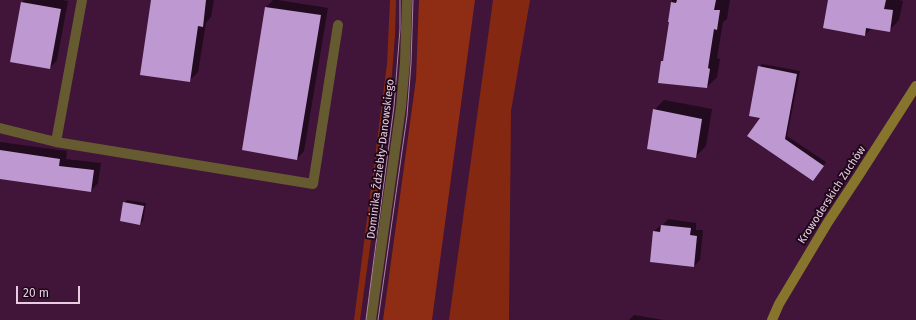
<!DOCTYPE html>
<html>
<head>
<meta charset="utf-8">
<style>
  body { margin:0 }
  #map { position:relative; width:916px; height:320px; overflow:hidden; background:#41143a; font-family:"Fira Sans",sans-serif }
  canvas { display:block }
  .scale { position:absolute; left:16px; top:286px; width:64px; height:18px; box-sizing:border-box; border:2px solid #e9cce2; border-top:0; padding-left:5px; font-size:12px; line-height:14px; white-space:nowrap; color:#e9cce2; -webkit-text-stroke:3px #1d0919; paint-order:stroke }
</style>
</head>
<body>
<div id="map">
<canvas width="916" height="320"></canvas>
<div class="scale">20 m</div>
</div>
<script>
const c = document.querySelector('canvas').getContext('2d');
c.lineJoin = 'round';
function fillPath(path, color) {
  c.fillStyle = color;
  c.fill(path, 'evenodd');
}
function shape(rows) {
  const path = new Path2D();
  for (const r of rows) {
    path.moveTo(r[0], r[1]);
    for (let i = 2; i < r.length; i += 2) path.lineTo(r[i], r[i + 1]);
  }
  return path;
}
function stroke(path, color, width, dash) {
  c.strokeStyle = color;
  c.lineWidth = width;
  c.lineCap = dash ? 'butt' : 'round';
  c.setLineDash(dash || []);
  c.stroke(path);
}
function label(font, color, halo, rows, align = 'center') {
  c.font = font + ' "Fira Sans",sans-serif';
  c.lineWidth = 4;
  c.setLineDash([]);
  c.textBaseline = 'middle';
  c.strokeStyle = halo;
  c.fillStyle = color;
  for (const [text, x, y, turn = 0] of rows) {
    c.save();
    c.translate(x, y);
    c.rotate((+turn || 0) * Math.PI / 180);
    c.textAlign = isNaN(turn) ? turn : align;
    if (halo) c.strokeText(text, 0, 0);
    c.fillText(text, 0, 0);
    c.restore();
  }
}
fillPath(shape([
  [390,0,396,0,396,1,395,36,391,86,385,138,360,320,354,320,387,64],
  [493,0,530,0,511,111,509,320,449,320]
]), '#842811');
fillPath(shape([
  [419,0,475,0,432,320,383,320,416,79]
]), '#8e2c14');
fillPath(shape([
  [24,0,61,0,68,1,57,60,50,68,11,61,22,2],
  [152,0,214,0,211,17,206,23,198,72,189,81],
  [273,0,278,0,328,8,304,151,297,159,243,150,266,7],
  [672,0,730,0,727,19,723,22,717,58,720,59,717,77,707,87,662,61,664,59,670,21,669,21],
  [829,0,899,0,903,1,899,20,889,31,872,28,865,35],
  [762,64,800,71,787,136,826,162,816,177,762,117,759,67],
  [664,100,712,109,706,146,696,156,654,110],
  [0,142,67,151,66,159,101,163,98,183,91,191,0,178],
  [127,200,146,203,143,221,140,224,124,203],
  [668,219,696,223,696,230,703,230,700,260,694,266,654,231,660,226,662,226],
  [634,315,664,320,629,320]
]), '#0007');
fillPath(shape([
  [151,0,206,0,203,27,198,26,190,82,140,75],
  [677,0,716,0,714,10,720,10,717,30,714,29,708,68,710,69,707,88,658,83,661,61,663,61,669,22,668,22,671,2,676,3],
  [828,0,886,0,884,9,893,10,890,32,866,28,865,36,823,28],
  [21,2,61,9,50,69,10,62],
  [265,7,321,15,297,160,242,150],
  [758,66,797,74,785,139,824,166,813,181,747,136,760,118,749,116],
  [653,109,702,119,696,158,647,149],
  [0,150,60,159,59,166,94,170,91,192,0,179],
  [123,202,144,206,140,225,120,221],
  [661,225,691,228,690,235,697,236,694,267,650,262,653,231,660,232]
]), '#be98d0');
stroke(shape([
  [0,128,56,142,313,184,338,25],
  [56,142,82,0],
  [371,320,401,107,405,62,407,0]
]), '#655a30', 10);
stroke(shape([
  [772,320,779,304,828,222,859,175,916,86]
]), '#87752d', 10);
stroke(shape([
  [366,320,394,106,400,29,400,0],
  [378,320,407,116,411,63,413,0]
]), '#aa87a3', 1);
label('11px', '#e9cce2', '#1d0919', [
  ["Dominika Ździebły-Danowskiego",381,159,-83],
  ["Krowoderskich Zuchów",832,195,-57]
]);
</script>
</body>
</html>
